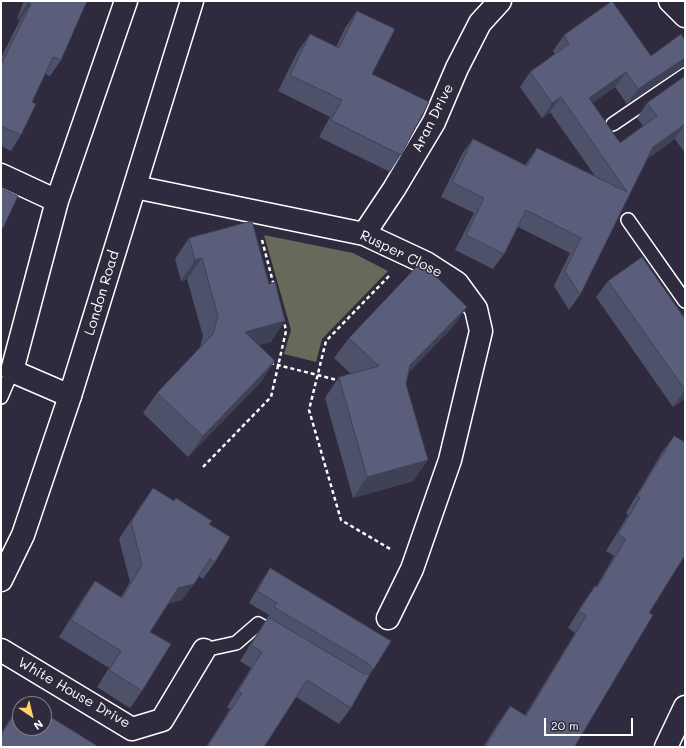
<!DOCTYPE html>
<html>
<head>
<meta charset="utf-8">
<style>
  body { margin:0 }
  #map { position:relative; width:686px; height:748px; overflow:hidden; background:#2f2a3d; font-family:Mali,sans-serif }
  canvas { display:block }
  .frame { position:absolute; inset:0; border:2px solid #fff; pointer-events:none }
  .north { position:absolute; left:12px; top:696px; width:40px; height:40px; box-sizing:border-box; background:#2f2a3d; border:1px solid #827f8b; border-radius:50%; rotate:145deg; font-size:11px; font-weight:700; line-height:16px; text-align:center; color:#fff }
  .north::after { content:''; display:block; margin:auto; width:14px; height:18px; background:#ffd166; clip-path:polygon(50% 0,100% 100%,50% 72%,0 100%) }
  .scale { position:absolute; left:544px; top:718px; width:89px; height:18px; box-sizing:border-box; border:2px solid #fff; border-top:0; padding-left:5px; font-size:12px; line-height:14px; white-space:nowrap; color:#fff; -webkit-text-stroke:3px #2f2a3d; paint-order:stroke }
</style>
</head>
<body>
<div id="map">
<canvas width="686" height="748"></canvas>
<div class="frame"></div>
<div class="north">N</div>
<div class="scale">20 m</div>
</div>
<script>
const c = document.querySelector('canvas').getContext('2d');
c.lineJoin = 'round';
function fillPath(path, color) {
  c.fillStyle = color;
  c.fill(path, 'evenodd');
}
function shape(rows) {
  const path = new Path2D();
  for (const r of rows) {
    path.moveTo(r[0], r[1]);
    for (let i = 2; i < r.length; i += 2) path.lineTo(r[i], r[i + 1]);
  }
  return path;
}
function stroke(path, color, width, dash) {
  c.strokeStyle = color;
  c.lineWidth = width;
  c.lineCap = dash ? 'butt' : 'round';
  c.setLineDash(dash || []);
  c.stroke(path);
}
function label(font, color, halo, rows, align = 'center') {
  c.font = font + ' Mali,sans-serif';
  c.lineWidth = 3;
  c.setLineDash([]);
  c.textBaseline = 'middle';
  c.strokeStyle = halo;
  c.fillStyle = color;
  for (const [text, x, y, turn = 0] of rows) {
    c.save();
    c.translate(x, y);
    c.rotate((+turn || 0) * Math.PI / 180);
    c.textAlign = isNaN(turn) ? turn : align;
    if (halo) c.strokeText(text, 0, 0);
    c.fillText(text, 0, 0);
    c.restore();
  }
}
fillPath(shape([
  [264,235,353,253,388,271,322,339,316,362,284,354,291,330]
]), '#68695a');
const lane = shape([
  [613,124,685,75],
  [628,220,685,301],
  [1,397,12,371],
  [204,650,236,643,258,624,277,635]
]);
const street = shape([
  [670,1,685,16],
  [1,175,57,201],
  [135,187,364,234,426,263,457,283,476,309,481,331,450,460,412,569,388,618],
  [364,234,394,189,434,122,457,68,480,23,500,1],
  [70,396,12,371,57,201,126,1],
  [1,650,132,729,162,720,204,650],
  [666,747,685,707]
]);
const primary = shape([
  [1,580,23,535,70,396,192,1]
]);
stroke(lane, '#fff', 16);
stroke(street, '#fff', 25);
stroke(primary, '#fff', 25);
stroke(shape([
  [262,240,274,286],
  [389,276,326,341,309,410,341,520,392,550],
  [270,363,341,381],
  [203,467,271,397,286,331,284,321]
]), '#fff', 2.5, [4, 3]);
stroke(lane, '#2f2a3d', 13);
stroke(street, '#2f2a3d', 22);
stroke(primary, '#2f2a3d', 22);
fillPath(shape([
  [24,1,87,1,61,60,50,76,45,74,32,102,21,135,11,151,1,146,1,58,20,20,17,18],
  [357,11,372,74,401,155,390,172,319,137,330,117,278,91,298,51,310,34,336,47,345,28],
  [564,35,651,56,685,40,685,65,683,67,627,104,615,87,592,103,620,143,643,126,637,118,647,103,685,76,685,153,675,139,647,159,580,295,569,310,554,286,570,253,518,227,504,254,493,269,455,250,474,213,441,197,462,154,473,139,525,165,537,148,595,176,550,112,542,118,520,87,530,72,555,54,553,51],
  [189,238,271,342,258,345,261,382,188,457,143,413,157,393,200,347,203,336,187,279,181,281,175,259],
  [608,281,685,319,685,399,673,407,596,297],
  [467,307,452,328,409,372,406,384,428,460,413,481,353,498,325,398,339,377,351,374,334,358,349,338],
  [674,436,649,613,575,746,576,747,483,747,498,723,510,706,525,715,575,633,568,628,583,603,595,586,596,587,614,556,606,551,628,515,626,513,662,452],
  [153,488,174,501,176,498,210,524,215,562,203,579,199,576,182,600,168,604,150,632,142,691,130,708,97,687,109,668,59,637,83,598,95,581,121,597,130,582,119,539,141,505],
  [270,568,391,641,370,674,351,708,339,724,296,697,264,747,206,747,230,709,227,707,251,668,240,661,254,638,265,622,267,620,266,619,269,615,249,603,262,580],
  [23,700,1,747,1,733,12,716]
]), '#4d516a');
fillPath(shape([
  [28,3,31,4,20,20,17,18],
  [685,58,685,65,683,67,627,104,638,89],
  [626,72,615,87,578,113,589,98],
  [561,97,550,112,542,118,552,103],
  [685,124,675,139,642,162,653,147],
  [202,258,187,279,181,281,195,260],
  [467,307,452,328,396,385,410,365],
  [285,321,271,342,230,353,245,332],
  [275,361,261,382,188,457,203,436],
  [685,390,685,399,673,407],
  [428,460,413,481,353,498,367,477],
  [194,584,182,600,166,604,178,588]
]), '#3f4256');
const building = shape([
  [29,1,87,1,61,60,53,57,32,102,36,104,21,135,1,126,1,65,31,4,28,3,29,1],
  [612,1,651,56,681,34,685,40,685,58,638,89,626,72,589,98,620,143,657,116,647,103,685,76,685,124,653,147,580,295,565,271,581,238,526,210,504,254,466,235,484,198,452,182,473,139,527,166,537,148,627,192,561,97,552,103,530,72,569,44,564,35,612,1],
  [357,11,395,29,372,74,429,102,401,155,331,120,342,100,290,75,310,34,339,48,357,11],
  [1,188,18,196,3,228,1,227,1,188],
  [252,221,269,284,275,282,285,321,245,332,275,361,203,436,157,393,213,334,218,316,202,258,195,260,189,238,252,221],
  [642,257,685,319,685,390,608,281,642,257],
  [421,262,467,307,410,365,406,384,428,460,367,477,339,377,379,366,349,338,421,262],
  [674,436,685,442,685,555,649,613,653,615,575,746,576,747,485,747,510,706,526,716,586,616,579,611,595,586,597,587,626,539,618,534,640,498,637,496,674,436],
  [153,488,174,501,176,498,212,521,209,524,230,537,215,562,210,559,194,584,178,588,150,632,171,644,142,691,109,670,121,651,71,620,95,581,122,598,142,565,131,522,153,488],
  [270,568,391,641,373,670,369,664,274,607,277,603,257,591,270,568],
  [270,618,364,674,370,674,351,708,307,680,264,747,207,747,242,693,238,691,262,652,251,645,265,622,270,618],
  [23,700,30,704,20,704,23,700],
  [20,704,20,728,44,728,44,713,99,747,1,747,1,735,20,704]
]);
fillPath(building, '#5a5e7b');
stroke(building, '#3f4256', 1);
label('14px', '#fff', '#2f2a3d', [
  ["Aran Drive",433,118,-63],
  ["Rusper Close",401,254,26],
  ["London Road",102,293,-73],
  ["White House Drive",74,693,30]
]);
</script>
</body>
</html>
